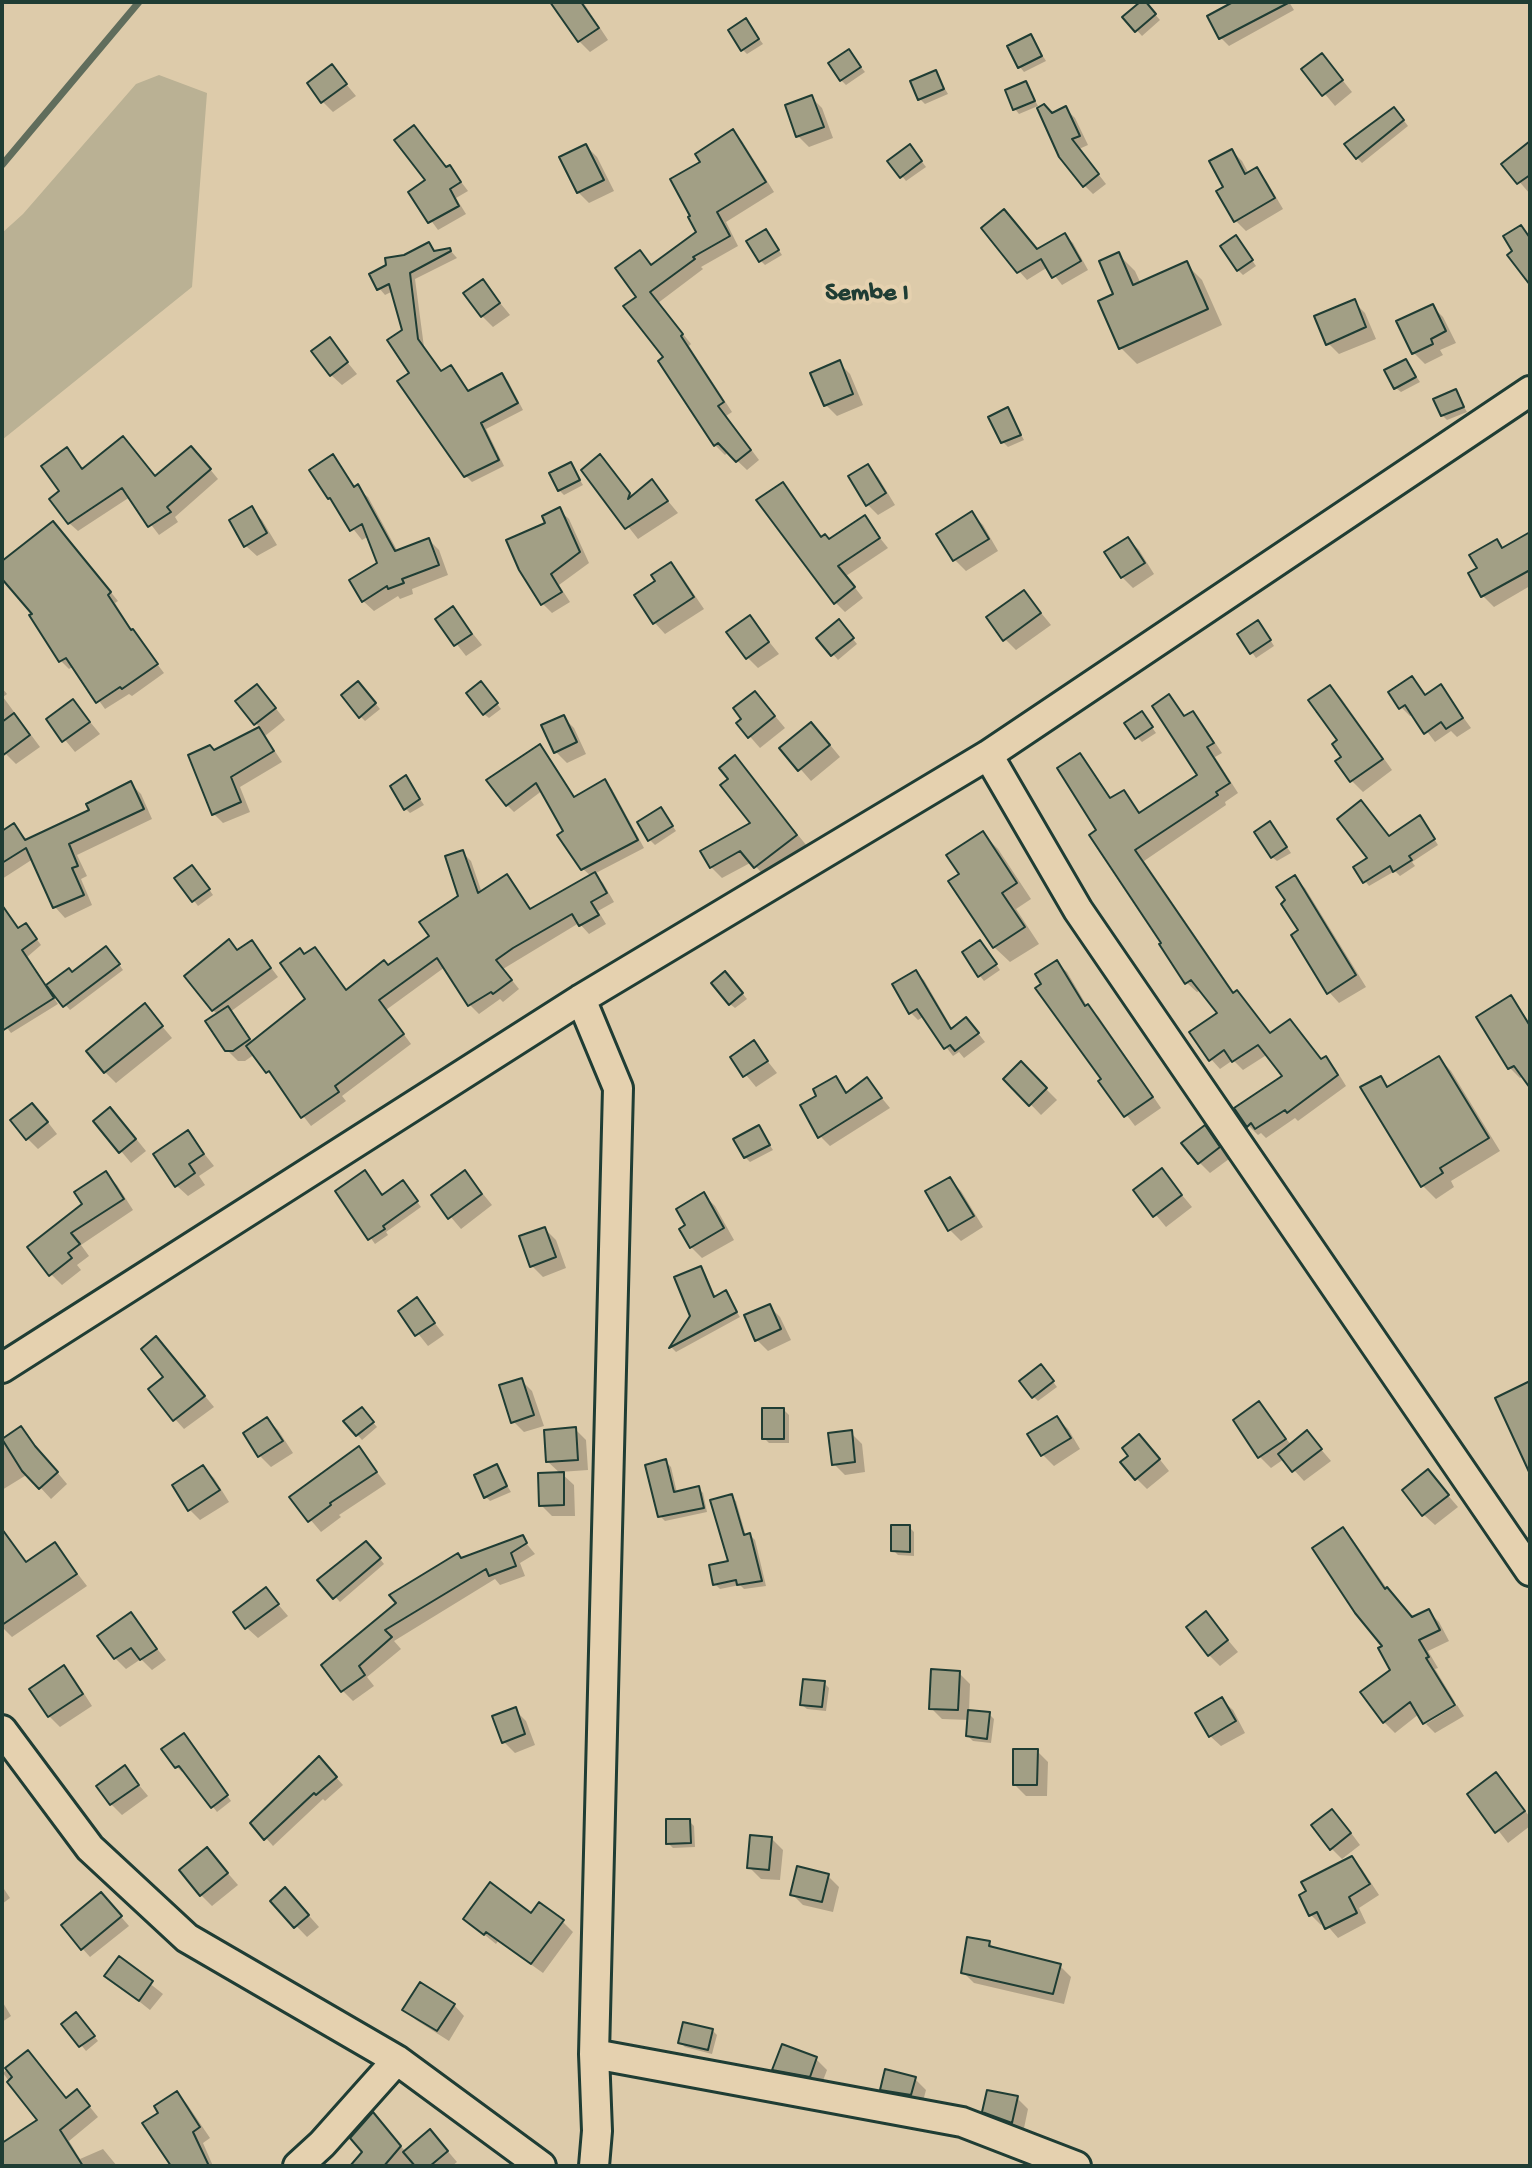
<!DOCTYPE html>
<html>
<head>
<meta charset="utf-8">
<style>
  body { margin:0 }
  #map { position:relative; width:1532px; height:2168px; overflow:hidden; background:#ddcbaa; font-family:"Gochi Hand",sans-serif }
  canvas { display:block }
  .frame { position:absolute; inset:0; border:4px solid #1f3d34; pointer-events:none }
</style>
</head>
<body>
<div id="map">
<canvas width="1532" height="2168"></canvas>
<div class="frame"></div>
</div>
<script>
const c = document.querySelector('canvas').getContext('2d');
c.lineJoin = 'round';
function fillPath(path, color) {
  c.fillStyle = color;
  c.fill(path, 'evenodd');
}
function shape(rows) {
  const path = new Path2D();
  for (const r of rows) {
    path.moveTo(r[0], r[1]);
    for (let i = 2; i < r.length; i += 2) path.lineTo(r[i], r[i + 1]);
  }
  return path;
}
function stroke(path, color, width, dash) {
  c.strokeStyle = color;
  c.lineWidth = width;
  c.lineCap = dash ? 'butt' : 'round';
  c.setLineDash(dash || []);
  c.stroke(path);
}
function label(font, color, halo, rows, align = 'center') {
  c.font = font + ' "Gochi Hand",sans-serif';
  c.lineWidth = 8;
  c.setLineDash([]);
  c.textBaseline = 'middle';
  c.strokeStyle = halo;
  c.fillStyle = color;
  for (const [text, x, y, turn = 0] of rows) {
    c.save();
    c.translate(x, y);
    c.rotate((+turn || 0) * Math.PI / 180);
    c.textAlign = isNaN(turn) ? turn : align;
    if (halo) c.strokeText(text, 0, 0);
    c.fillText(text, 0, 0);
    c.restore();
  }
}
fillPath(shape([
  [159,75,207,93,192,287,2,440,2,233,23,214,136,84]
]), '#bab194');
fillPath(shape([
  [553,2,583,2,608,40,590,52,579,41],
  [1144,2,1160,20,1142,36,1125,17],
  [1238,2,1289,2,1294,10,1229,46,1221,38],
  [746,21,763,44,747,54,742,49],
  [1031,37,1046,61,1024,72,1020,67],
  [849,52,865,72,846,85,841,80],
  [332,67,356,96,333,112,323,102],
  [1332,67,1352,92,1335,106,1304,69],
  [935,72,948,94,925,104,920,99],
  [1026,83,1038,106,1019,114,1015,109],
  [811,97,822,108,833,138,809,147,798,136],
  [1066,109,1075,118,1088,145,1079,149,1106,184,1093,194,1084,185,1053,115],
  [1399,114,1408,126,1362,163,1357,158],
  [732,132,742,141,774,192,726,222,738,246,701,267,703,269,658,303,691,344,689,346,732,412,726,416,759,460,747,470,728,452,725,455,715,445,660,362,666,357,638,297,640,253,652,267,699,232,702,163],
  [586,146,597,157,614,191,589,203,578,192],
  [1530,150,1530,194,1504,164],
  [914,151,926,167,906,181,902,176],
  [1232,151,1242,161,1249,174,1256,170,1266,180,1283,209,1246,231,1236,221,1225,188],
  [450,167,468,191,456,198,466,214,438,230,411,193],
  [766,231,782,255,765,265,760,260],
  [1065,235,1073,243,1088,270,1062,285,1048,267,1027,280,1019,271,1038,251],
  [1240,243,1256,266,1243,275,1238,270],
  [428,244,436,252,450,250,457,258,415,279,424,347,442,373,451,367,469,392,502,375,508,381,523,410,486,429,504,466,472,482,466,476,412,373,393,291,385,295,379,288,405,257],
  [1119,255,1135,271,1141,284,1186,264,1202,280,1222,325,1137,364,1121,348,1116,295],
  [483,282,510,315,493,327,482,316],
  [1354,302,1365,313,1376,339,1339,354,1328,343],
  [1432,306,1443,317,1456,343,1440,350,1443,355,1425,364,1414,353],
  [329,340,357,374,342,385,331,375],
  [1406,361,1420,382,1401,392,1396,388],
  [839,363,850,374,863,405,837,416,826,405],
  [1455,391,1467,412,1447,420,1442,415],
  [1008,410,1024,440,1008,447,1003,442],
  [67,450,83,470,156,478,200,457,218,479,175,517,178,522,159,535,130,497,78,531,69,523,62,492],
  [333,457,356,488,368,497,398,552,429,540,439,550,448,575,412,589,413,594,400,599,398,596,374,611,363,601,380,563,369,536,362,540,329,498],
  [600,457,634,497,652,482,678,513,638,539,584,470],
  [571,465,583,485,564,495,559,490],
  [867,466,878,477,895,505,878,515,867,504],
  [783,484,823,538,829,541,864,518,888,548,846,576,863,598,845,612,835,602],
  [251,509,262,520,277,545,257,556,246,546],
  [559,510,569,519,589,563,559,585,570,602,552,613,543,604,548,524],
  [972,514,983,525,998,551,966,571,955,560,939,534],
  [61,531,118,601,115,603,133,632,164,673,132,696,129,694,105,709,74,666,69,669,61,661,35,614,2,576,2,564],
  [1530,534,1530,586,1494,607,1483,596,1479,569,1497,542,1504,549],
  [1128,539,1139,550,1154,574,1133,588,1122,577],
  [670,564,681,575,704,609,665,634,655,623,636,596,658,582],
  [1024,592,1051,625,1016,650,1005,639],
  [453,609,482,645,466,656,437,619],
  [750,618,779,654,758,668,747,657],
  [843,627,857,644,838,660,819,638],
  [1262,627,1274,646,1256,658,1239,634],
  [1412,678,1427,696,1441,687,1471,728,1457,737,1451,731,1435,742,1414,714,1410,716,1401,707],
  [1330,687,1341,698,1392,770,1363,792,1352,781,1344,757],
  [2,688,7,694,3,697,40,747,16,764,2,750],
  [363,688,380,709,365,721,360,716],
  [486,689,501,709,489,718,484,714],
  [267,697,285,720,265,736,282,762,240,787,250,812,223,823,214,814,215,752,260,728,238,702],
  [1169,697,1186,717,1192,713,1202,723,1222,753,1215,757,1238,793,1225,802,1226,805,1144,861,1235,994,1246,1003,1272,1035,1290,1021,1322,1061,1325,1059,1335,1068,1346,1086,1298,1121,1295,1118,1266,1138,1261,1133,1258,1135,1248,1125,1284,1077,1268,1054,1243,1070,1233,1060,1220,1069,1211,1059,1220,1014,1201,990,1197,992,1187,983,1099,830,1080,756,1089,766,1112,800,1123,792,1141,814,1200,775],
  [73,701,100,734,75,752,48,719],
  [765,704,785,728,760,748,739,724],
  [563,717,574,728,586,754,567,763,556,752],
  [1146,719,1156,733,1142,742,1137,737],
  [822,735,840,757,811,781,782,748],
  [540,746,575,798,605,782,612,789,644,848,594,874,603,883,614,902,598,911,606,924,589,934,579,923,503,969,519,989,503,1002,500,999,479,1014,470,1005,445,967,386,1010,411,1044,342,1096,346,1101,311,1126,255,1054,245,1061,238,1061,227,1050,218,1015,213,1010,238,952,252,942,278,977,230,1012,254,1043,308,999,305,956,315,949,348,991,389,967,431,937,460,896,462,852,471,861,482,893,507,877,532,910,591,876,583,869,543,790,514,812,507,805],
  [735,758,807,846,766,878,752,862,722,878,711,867,753,824,731,780],
  [406,778,424,805,410,813,405,808],
  [131,784,141,794,152,819,77,855,87,876,81,879,92,905,65,918,55,907,33,859,2,879,2,833,14,825,28,841,92,811],
  [661,809,676,831,655,845,650,840],
  [1424,823,1438,845,1412,862,1415,866,1400,876,1395,871,1369,886,1365,881,1370,859,1389,838],
  [1275,829,1291,853,1277,861,1272,857],
  [982,833,998,849,1031,899,1016,909,1039,944,1010,962,994,947,961,875],
  [197,872,213,895,198,906,177,878],
  [1294,877,1305,888,1366,987,1339,1003,1329,992,1288,901],
  [2,905,18,930,30,930,41,945,26,958,46,987,69,971,72,974,111,953,123,970,70,1010,49,986,47,988,58,1004,11,1033,2,1021],
  [980,942,1000,970,984,981,980,976],
  [1057,963,1067,972,1087,1006,1098,1016,1161,1108,1135,1126,1101,1081,1104,1079],
  [916,973,924,980,953,1030,974,1028,985,1042,964,1058,959,1052,953,1056,923,1017,918,1020,910,1012],
  [730,978,747,999,735,1008,730,1004],
  [1511,998,1530,1023,1530,1084,1524,1076,1520,1078,1510,1068],
  [145,1006,172,1038,116,1083,105,1072],
  [753,1043,777,1073,756,1087,732,1058],
  [1439,1058,1451,1071,1500,1151,1451,1181,1454,1187,1436,1199,1423,1186,1363,1088,1381,1079,1390,1088],
  [1021,1064,1057,1100,1041,1115,1006,1079],
  [835,1079,848,1094,867,1080,890,1108,830,1146,820,1136,819,1096],
  [43,1116,57,1134,38,1149,27,1138],
  [121,1120,146,1151,131,1163,96,1121],
  [758,1127,773,1150,750,1162,745,1157],
  [1204,1128,1229,1159,1210,1173,1199,1162],
  [187,1132,214,1166,199,1176,205,1185,188,1196,177,1186],
  [1162,1171,1192,1207,1166,1227,1136,1191],
  [465,1172,492,1205,461,1229,433,1196],
  [106,1174,117,1185,133,1210,81,1245,89,1256,77,1265,81,1270,62,1285,51,1274,85,1205],
  [950,1180,961,1191,983,1227,961,1241,950,1230,927,1192],
  [407,1188,421,1207,386,1232,388,1235,375,1244,338,1192,383,1197],
  [704,1195,715,1206,734,1240,702,1258,691,1247],
  [545,1229,556,1240,566,1268,543,1277,532,1266],
  [700,1268,705,1273,716,1298,725,1293,740,1317,676,1352,672,1348,692,1316],
  [417,1300,444,1335,428,1346,400,1311],
  [769,1306,780,1317,791,1340,768,1351,757,1340],
  [166,1349,214,1407,184,1429,175,1419,166,1377],
  [1046,1372,1057,1387,1038,1401,1033,1396],
  [521,1380,532,1391,544,1426,524,1432,513,1421],
  [1259,1404,1292,1446,1307,1433,1331,1461,1304,1481,1284,1459,1271,1468,1260,1457],
  [784,1410,789,1415,789,1443,769,1443,764,1438],
  [366,1414,377,1427,362,1440,346,1422],
  [1057,1418,1068,1429,1080,1449,1054,1466,1043,1455,1030,1434],
  [267,1419,278,1430,293,1453,271,1467,260,1456,246,1433],
  [21,1429,67,1484,51,1499,28,1474,2,1490,2,1441],
  [575,1429,586,1440,588,1470,560,1472,574,1485,575,1516,552,1516,541,1505,561,1474,547,1461],
  [851,1433,862,1444,865,1472,845,1475,834,1464],
  [1150,1447,1169,1471,1147,1489,1136,1478],
  [359,1448,386,1484,339,1515,341,1517,321,1532,292,1498],
  [666,1462,671,1467,677,1493,698,1488,703,1493,707,1512,665,1521,660,1516],
  [203,1467,214,1478,229,1502,200,1520,189,1509],
  [496,1467,511,1492,490,1501,486,1497],
  [1428,1472,1458,1507,1435,1525,1424,1515],
  [731,1496,736,1501,746,1536,750,1535,755,1540,766,1586,744,1589,740,1585,720,1589,715,1584,730,1563],
  [909,1527,914,1532,914,1556,898,1555,893,1550],
  [1343,1529,1353,1540,1388,1590,1413,1619,1428,1611,1439,1622,1449,1641,1428,1651,1438,1668,1435,1669,1455,1702,1425,1721,1419,1714,1395,1733,1384,1722,1392,1670],
  [3,1533,12,1543,10,1543,30,1571,55,1544,87,1586,12,1637,2,1627],
  [522,1538,535,1554,520,1563,525,1576,500,1585,495,1579,394,1641,401,1649,367,1677,374,1686,353,1701,343,1691,324,1665,462,1559],
  [371,1548,384,1564,340,1602,320,1580],
  [266,1590,288,1616,258,1638,247,1628],
  [1206,1614,1238,1652,1220,1666,1209,1655],
  [131,1615,166,1660,152,1670,141,1659,126,1669,115,1658],
  [63,1667,74,1678,92,1706,60,1727,49,1716],
  [959,1673,970,1684,969,1712,989,1714,994,1719,991,1743,973,1741,968,1736,969,1720,942,1719,931,1708],
  [824,1683,829,1688,826,1711,807,1709,802,1705],
  [1222,1700,1233,1710,1245,1733,1221,1746,1210,1736],
  [1457,1705,1464,1716,1435,1733,1426,1724],
  [515,1710,526,1721,535,1745,515,1753,504,1742],
  [189,1740,231,1801,217,1812,184,1770,182,1772,177,1767,164,1749],
  [1037,1751,1048,1762,1047,1796,1026,1796,1015,1785],
  [326,1766,343,1785,325,1801,323,1799,273,1846,253,1823],
  [125,1768,148,1796,122,1815,111,1804],
  [1496,1775,1530,1817,1530,1826,1508,1843,1470,1794],
  [689,1821,694,1826,695,1847,673,1848,668,1843],
  [1343,1822,1360,1845,1342,1859,1331,1848],
  [772,1839,783,1850,780,1880,761,1879,750,1868],
  [207,1849,238,1885,212,1906,201,1895],
  [1352,1859,1362,1869,1379,1895,1359,1908,1366,1923,1338,1938,1325,1923,1321,1925,1311,1915],
  [828,1876,839,1887,833,1912,803,1905,792,1894],
  [2,1886,10,1898,2,1904],
  [296,1901,319,1927,307,1937,273,1902],
  [109,1903,129,1926,90,1957,82,1948],
  [532,1916,562,1921,573,1932,543,1973,498,1941,496,1944,465,1919],
  [989,1943,997,1950,1060,1966,1071,1977,1064,2004,974,1983,963,1972],
  [119,1959,163,1994,150,2010,107,1976],
  [2,2001,11,2016,2,2022],
  [454,2005,464,2016,449,2041,416,2020,405,2009],
  [81,2019,98,2041,86,2051,64,2024],
  [712,2030,717,2035,712,2054,685,2047,680,2042],
  [28,2052,67,2100,86,2102,98,2117,69,2141,80,2159,103,2149,117,2166,2,2166,2,2145,39,2121,3,2073],
  [816,2059,827,2070,821,2086,785,2080,775,2069],
  [915,2079,926,2090,922,2105,893,2100,882,2089],
  [177,2093,187,2104,210,2138,203,2143,213,2166,173,2166,161,2113],
  [1017,2098,1028,2109,1023,2133,996,2122,984,2111],
  [383,2125,406,2152,440,2142,457,2162,452,2166,353,2166]
]), '#0003');
stroke(shape([
  [2,165,139,2]
]), '#606d5c', 7);
const building = shape([
  [550,2,581,2,599,28,578,42,550,2],
  [1140,2,1146,2,1156,14,1135,32,1122,17,1140,2],
  [1233,2,1290,2,1219,39,1207,16,1233,2],
  [746,18,759,39,741,51,728,30,746,18],
  [1031,34,1042,56,1018,68,1007,46,1031,34],
  [849,49,861,67,840,81,828,63,849,49],
  [1322,53,1343,80,1322,96,1301,69,1322,53],
  [332,64,347,84,321,103,307,83,332,64],
  [936,70,944,89,918,100,910,81,936,70],
  [1026,81,1035,101,1013,110,1005,90,1026,81],
  [812,95,824,127,796,137,785,105,812,95],
  [1044,104,1052,113,1066,106,1080,136,1072,139,1099,174,1083,187,1059,157,1037,108,1044,104],
  [1394,107,1404,120,1356,159,1344,144,1394,107],
  [414,125,446,167,450,165,461,182,450,189,459,206,428,223,408,192,425,180,394,140,414,125],
  [733,129,766,182,717,212,730,236,693,257,695,259,650,292,683,334,681,336,724,402,718,406,751,450,736,462,718,443,714,446,658,361,663,357,623,306,636,297,615,268,640,250,651,265,696,232,688,217,690,216,670,179,700,162,695,154,733,129],
  [1530,141,1530,175,1517,184,1501,164,1530,141],
  [586,144,604,180,577,193,559,157,586,144],
  [910,144,922,161,900,178,887,161,910,144],
  [1232,149,1245,174,1257,167,1275,198,1234,222,1216,191,1223,187,1209,161,1232,149],
  [1004,209,1037,249,1065,233,1081,261,1052,278,1041,259,1017,273,981,228,1004,209],
  [1521,225,1530,238,1530,285,1507,255,1512,251,1503,236,1521,225],
  [766,229,779,250,759,262,746,241,766,229],
  [1236,235,1253,260,1237,271,1220,246,1236,235],
  [429,242,434,251,450,248,451,251,410,273,418,339,441,371,451,365,468,391,502,373,518,403,481,423,499,460,464,477,397,381,409,373,387,340,402,330,389,284,377,290,369,274,386,265,385,258,404,255,429,242],
  [1119,252,1133,285,1187,261,1208,309,1119,349,1098,301,1113,294,1099,261,1119,252],
  [483,279,500,303,481,317,463,293,483,279],
  [1355,299,1366,327,1326,345,1314,316,1355,299],
  [1433,304,1446,331,1431,339,1433,344,1412,354,1396,321,1433,304],
  [330,337,348,362,330,376,311,351,330,337],
  [1406,359,1416,377,1394,389,1384,370,1406,359],
  [840,360,853,394,824,406,810,373,840,360],
  [1456,389,1464,407,1441,416,1433,399,1456,389],
  [1008,407,1021,435,1001,443,988,417,1008,407],
  [123,436,155,476,191,446,211,469,167,507,171,512,148,527,122,488,68,524,49,499,59,491,41,466,67,447,82,469,123,436],
  [333,454,354,487,358,484,395,551,429,538,439,565,402,579,404,583,388,589,387,586,362,602,349,580,377,563,362,524,350,531,330,498,328,499,309,470,333,454],
  [600,454,630,493,628,499,652,479,668,501,625,529,581,470,600,454],
  [571,462,580,480,558,491,549,473,571,462],
  [868,464,886,493,866,506,848,476,868,464],
  [783,482,821,537,825,534,829,539,865,515,880,538,838,566,855,587,834,604,756,500,783,482],
  [252,506,267,533,244,547,229,520,252,506],
  [560,507,580,552,551,574,562,592,541,605,519,570,506,540,545,523,542,516,560,507],
  [972,511,989,539,953,561,936,534,972,511],
  [53,521,111,592,108,595,131,630,133,629,158,664,122,689,120,687,96,703,66,658,59,662,29,615,32,614,2,579,2,561,53,521],
  [1530,532,1530,570,1481,597,1468,573,1477,568,1469,555,1497,539,1502,548,1530,532],
  [1128,537,1145,563,1121,578,1104,552,1128,537],
  [671,562,694,597,653,624,634,595,655,581,651,575,671,562],
  [1024,590,1041,613,1003,641,986,617,1024,590],
  [453,606,472,634,454,646,435,619,453,606],
  [750,615,769,642,746,659,726,632,750,615],
  [839,619,854,638,831,656,816,638,839,619],
  [1258,620,1271,640,1250,654,1237,634,1258,620],
  [1412,676,1425,695,1441,684,1463,718,1446,729,1441,722,1424,734,1405,705,1399,709,1388,692,1412,676],
  [358,681,376,703,359,718,341,695,358,681],
  [481,681,498,703,483,715,466,693,481,681],
  [257,684,276,708,254,725,235,701,257,684],
  [1330,685,1383,759,1350,782,1335,761,1341,757,1332,744,1337,740,1308,700,1330,685],
  [755,691,775,716,748,738,736,723,741,719,733,708,755,691],
  [1169,694,1184,716,1193,711,1214,743,1207,747,1230,783,1216,792,1218,795,1135,850,1233,993,1237,990,1270,1033,1290,1019,1321,1059,1326,1056,1338,1075,1287,1113,1285,1110,1255,1129,1251,1123,1247,1127,1234,1108,1282,1076,1258,1045,1232,1062,1224,1050,1209,1061,1189,1032,1217,1013,1191,980,1185,984,1159,944,1161,943,1089,835,1096,830,1057,768,1080,753,1110,798,1124,790,1139,813,1197,775,1152,706,1169,694],
  [73,699,90,722,62,742,46,719,73,699],
  [1142,711,1153,727,1135,739,1124,723,1142,711],
  [14,713,30,735,2,756,2,722,14,713],
  [564,715,577,742,554,753,541,725,564,715],
  [811,722,830,745,798,771,779,748,811,722],
  [259,727,274,751,231,777,241,802,212,815,188,755,210,745,214,750,259,727],
  [540,744,574,797,605,779,638,840,581,870,557,835,563,831,536,783,506,806,486,780,540,744],
  [735,755,797,835,754,868,740,851,710,868,700,851,750,823,720,785,728,779,719,768,735,755],
  [406,775,420,799,404,810,390,786,406,775],
  [131,781,144,809,69,844,78,866,72,868,84,895,53,908,26,848,2,863,2,831,14,823,25,840,89,810,86,804,131,781],
  [1361,800,1389,836,1420,815,1435,839,1409,856,1412,860,1393,872,1390,866,1363,883,1353,867,1367,858,1337,819,1361,800],
  [661,807,673,826,648,841,637,822,661,807],
  [1270,821,1287,847,1271,858,1254,832,1270,821],
  [983,831,1017,883,1002,893,1025,927,993,948,948,881,959,874,946,855,983,831],
  [463,850,478,893,507,874,530,909,595,872,607,893,591,902,599,915,579,926,572,914,513,948,496,960,512,980,493,994,491,992,468,1006,437,958,379,1000,404,1034,335,1086,339,1092,301,1118,269,1071,266,1073,246,1046,305,999,280,963,300,948,304,954,315,947,346,990,384,960,388,965,429,936,419,922,458,896,445,856,463,850],
  [192,865,210,889,192,902,174,878,192,865],
  [1295,875,1356,975,1327,994,1291,935,1298,930,1281,904,1285,900,1276,887,1295,875],
  [2,905,18,928,26,923,37,939,22,950,54,998,2,1031,2,905],
  [229,939,237,950,252,940,271,968,212,1011,184,976,229,939],
  [980,940,997,964,978,977,962,952,980,940],
  [106,946,120,964,63,1007,46,985,69,968,72,972,106,946],
  [1057,960,1085,1006,1088,1004,1153,1097,1124,1117,1098,1081,1101,1079,1035,988,1041,984,1035,974,1057,960],
  [916,970,951,1029,966,1017,979,1033,955,1051,950,1045,944,1049,917,1009,909,1014,892,984,916,970],
  [725,971,743,993,729,1005,711,983,725,971],
  [1511,995,1530,1026,1530,1088,1514,1066,1508,1069,1476,1017,1511,995],
  [145,1003,163,1026,104,1073,86,1051,145,1003],
  [228,1006,250,1039,233,1051,225,1051,205,1021,228,1006],
  [754,1040,768,1061,743,1077,730,1057,754,1040],
  [1439,1056,1489,1138,1440,1168,1443,1173,1421,1187,1360,1087,1381,1076,1387,1087,1439,1056],
  [1021,1061,1047,1088,1029,1106,1003,1079,1021,1061],
  [836,1076,846,1093,867,1077,882,1098,818,1138,800,1105,816,1096,813,1089,836,1076],
  [32,1103,48,1122,26,1140,10,1120,32,1103],
  [110,1107,136,1139,119,1153,93,1121,110,1107],
  [759,1125,770,1145,744,1158,733,1139,759,1125],
  [1205,1125,1220,1147,1198,1164,1181,1143,1205,1125],
  [188,1130,204,1154,189,1164,195,1173,175,1187,153,1154,188,1130],
  [1162,1168,1182,1195,1153,1217,1133,1190,1162,1168],
  [365,1170,382,1195,403,1180,418,1201,383,1226,385,1229,368,1240,335,1191,365,1170],
  [465,1170,482,1194,448,1219,431,1195,465,1170],
  [106,1171,124,1199,71,1233,80,1244,68,1253,72,1258,49,1276,27,1247,82,1204,74,1192,106,1171],
  [950,1177,974,1216,948,1231,925,1191,950,1177],
  [704,1192,724,1228,690,1248,679,1229,685,1225,676,1209,704,1192],
  [545,1227,556,1257,530,1267,519,1236,545,1227],
  [701,1266,714,1297,726,1290,737,1312,669,1348,690,1316,674,1277,701,1266],
  [417,1297,435,1323,415,1336,398,1311,417,1297],
  [770,1304,781,1329,755,1341,744,1315,770,1304],
  [156,1336,205,1396,173,1421,148,1389,163,1377,141,1349,156,1336],
  [1041,1364,1054,1381,1032,1398,1019,1381,1041,1364],
  [522,1378,534,1415,511,1423,499,1385,522,1378],
  [1530,1381,1530,1474,1495,1398,1530,1381],
  [1259,1401,1286,1439,1258,1458,1233,1420,1259,1401],
  [362,1407,374,1422,356,1436,343,1421,362,1407],
  [762,1408,784,1408,784,1439,762,1439,762,1408],
  [1057,1416,1071,1438,1041,1456,1027,1434,1057,1416],
  [267,1417,283,1441,258,1457,243,1433,267,1417],
  [21,1426,35,1446,58,1472,39,1489,22,1471,2,1439,21,1426],
  [576,1427,578,1460,546,1462,544,1430,576,1427],
  [852,1430,855,1462,832,1465,828,1433,852,1430],
  [1307,1430,1322,1449,1292,1472,1278,1454,1307,1430],
  [1139,1434,1160,1459,1135,1480,1120,1462,1128,1456,1122,1448,1139,1434],
  [359,1446,377,1472,330,1503,331,1505,308,1522,289,1497,359,1446],
  [666,1459,674,1492,699,1486,704,1508,658,1517,645,1465,666,1459],
  [497,1464,507,1486,484,1498,474,1475,497,1464],
  [203,1465,220,1490,188,1511,172,1485,203,1465],
  [1428,1469,1449,1495,1422,1516,1402,1490,1428,1469],
  [564,1472,564,1505,539,1506,538,1473,564,1472],
  [732,1494,744,1535,750,1533,762,1581,737,1585,736,1580,713,1585,709,1565,728,1561,710,1500,732,1494],
  [891,1525,910,1525,910,1552,891,1551,891,1525],
  [1343,1527,1385,1589,1387,1587,1412,1617,1429,1609,1440,1630,1419,1640,1429,1657,1426,1658,1455,1705,1423,1724,1410,1702,1383,1723,1360,1692,1390,1670,1378,1648,1382,1646,1355,1613,1312,1548,1343,1527],
  [2,1529,26,1562,55,1542,77,1574,2,1625,2,1529],
  [523,1535,527,1543,511,1553,516,1566,489,1576,486,1569,385,1630,392,1637,359,1666,365,1675,341,1692,321,1665,396,1603,389,1595,458,1553,461,1558,523,1535],
  [366,1541,381,1558,333,1599,317,1580,366,1541],
  [266,1587,279,1604,245,1629,233,1612,266,1587],
  [1206,1611,1228,1640,1208,1656,1186,1627,1206,1611],
  [131,1612,157,1649,140,1660,131,1648,114,1659,97,1636,131,1612],
  [64,1665,83,1694,48,1717,29,1689,64,1665],
  [931,1669,960,1671,958,1710,929,1709,931,1669],
  [803,1679,825,1681,822,1707,800,1705,803,1679],
  [1222,1697,1236,1721,1209,1737,1195,1713,1222,1697],
  [516,1707,525,1734,502,1743,492,1716,516,1707],
  [968,1710,990,1712,987,1739,966,1736,968,1710],
  [184,1733,228,1795,211,1808,179,1766,175,1768,161,1749,184,1733],
  [1013,1749,1038,1749,1037,1785,1013,1785,1013,1749],
  [319,1756,337,1777,316,1795,314,1793,264,1840,250,1823,319,1756],
  [125,1765,139,1785,110,1805,96,1786,125,1765],
  [1496,1772,1525,1811,1495,1833,1467,1794,1496,1772],
  [1332,1809,1351,1833,1330,1850,1311,1825,1332,1809],
  [666,1819,690,1819,691,1843,666,1844,666,1819],
  [750,1835,772,1837,769,1870,747,1868,750,1835],
  [207,1847,228,1873,200,1896,179,1870,207,1847],
  [1352,1856,1370,1884,1349,1897,1357,1913,1325,1929,1317,1912,1309,1916,1299,1895,1306,1891,1301,1882,1352,1856],
  [797,1866,829,1874,822,1902,790,1895,797,1866],
  [490,1882,531,1913,539,1902,564,1920,531,1964,486,1932,484,1935,463,1919,490,1882],
  [285,1887,309,1915,294,1928,270,1901,285,1887],
  [101,1892,122,1916,81,1950,61,1925,101,1892],
  [967,1937,990,1941,989,1946,1061,1964,1053,1994,961,1973,967,1937],
  [119,1956,153,1981,139,2001,104,1976,119,1956],
  [420,1982,455,2004,437,2031,402,2010,420,1982],
  [76,2012,95,2036,79,2047,61,2024,76,2012],
  [683,2022,713,2029,708,2050,678,2043,683,2022],
  [782,2044,817,2057,810,2077,772,2070,782,2044],
  [28,2050,66,2098,77,2089,90,2106,60,2130,83,2166,2,2166,2,2143,37,2120,7,2082,12,2077,5,2068,28,2050],
  [885,2069,916,2077,911,2095,880,2090,885,2069],
  [987,2090,1018,2096,1012,2123,982,2112,987,2090],
  [177,2091,200,2127,193,2132,209,2166,171,2166,142,2123,158,2113,154,2106,177,2091],
  [373,2112,401,2146,384,2166,350,2166,362,2152,350,2138,373,2112],
  [430,2129,448,2151,430,2166,415,2166,403,2152,430,2129]
]);
fillPath(building, '#a29f85');
stroke(building, '#1f3d34', 2);
const street = shape([
  [988,755,1078,910,1530,1571],
  [581,999,618,1088,594,2054,597,2131,594,2166],
  [2,1368,581,999,988,755,1530,391],
  [2,1730,90,1848,187,1938,397,2060,541,2166],
  [594,2054,962,2122,1076,2166],
  [298,2166,322,2144,397,2060]
]);
stroke(street, '#1f3d34', 34);
stroke(street, '#e5d1af', 28);
label('bold 26px', '#1f3d34', '#e5d1af', [
  ["Sembe I",867,295]
]);
</script>
</body>
</html>
